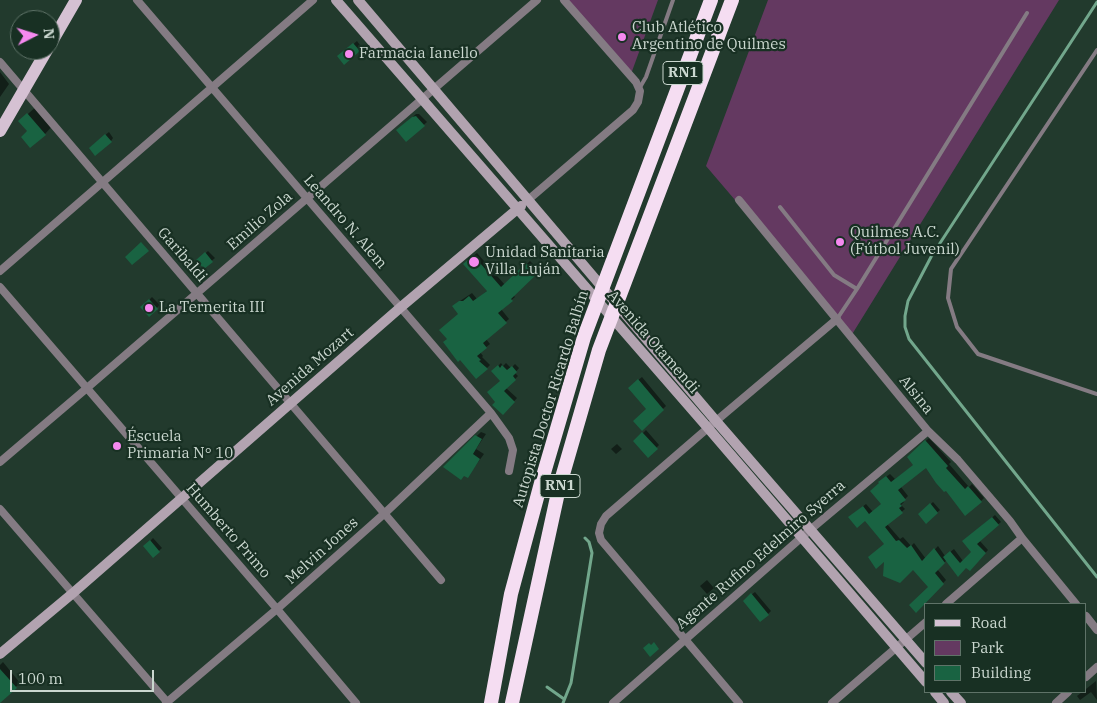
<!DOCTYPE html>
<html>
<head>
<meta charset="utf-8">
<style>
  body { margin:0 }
  #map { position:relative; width:1097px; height:703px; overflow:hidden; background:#223a2d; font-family:"IBM Plex Serif",serif }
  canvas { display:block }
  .legend { position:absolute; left:924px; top:603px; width:162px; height:90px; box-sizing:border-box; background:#183023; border:1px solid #5f7368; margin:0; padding:6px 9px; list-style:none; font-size:15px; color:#cad7cf }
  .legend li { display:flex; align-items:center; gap:10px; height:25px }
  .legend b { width:25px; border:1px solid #5f7368 }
  .north { position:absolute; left:10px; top:10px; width:50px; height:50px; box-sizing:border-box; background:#183023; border:1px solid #5f7368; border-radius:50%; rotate:85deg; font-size:14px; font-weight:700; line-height:20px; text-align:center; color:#cad7cf }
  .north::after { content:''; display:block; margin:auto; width:18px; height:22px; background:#f589ef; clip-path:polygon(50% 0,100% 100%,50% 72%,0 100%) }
  .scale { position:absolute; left:10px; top:670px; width:144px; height:22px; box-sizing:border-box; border:2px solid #cad7cf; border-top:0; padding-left:6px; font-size:15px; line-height:18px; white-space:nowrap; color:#cad7cf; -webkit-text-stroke:4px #183023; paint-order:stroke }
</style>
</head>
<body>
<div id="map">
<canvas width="1097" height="703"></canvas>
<ul class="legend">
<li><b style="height:6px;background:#d5c1d3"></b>Road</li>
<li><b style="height:14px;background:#643961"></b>Park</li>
<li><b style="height:14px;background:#196342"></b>Building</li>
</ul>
<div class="north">N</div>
<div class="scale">100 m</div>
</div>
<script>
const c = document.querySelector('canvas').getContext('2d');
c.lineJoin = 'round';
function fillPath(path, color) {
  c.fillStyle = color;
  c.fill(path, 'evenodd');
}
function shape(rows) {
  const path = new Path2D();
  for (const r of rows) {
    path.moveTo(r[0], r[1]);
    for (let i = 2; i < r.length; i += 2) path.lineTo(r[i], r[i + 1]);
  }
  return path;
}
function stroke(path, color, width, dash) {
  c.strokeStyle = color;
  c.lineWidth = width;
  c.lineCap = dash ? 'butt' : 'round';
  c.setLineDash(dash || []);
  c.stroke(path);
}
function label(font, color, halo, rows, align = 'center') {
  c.font = font + ' "IBM Plex Serif",serif';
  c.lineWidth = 4.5;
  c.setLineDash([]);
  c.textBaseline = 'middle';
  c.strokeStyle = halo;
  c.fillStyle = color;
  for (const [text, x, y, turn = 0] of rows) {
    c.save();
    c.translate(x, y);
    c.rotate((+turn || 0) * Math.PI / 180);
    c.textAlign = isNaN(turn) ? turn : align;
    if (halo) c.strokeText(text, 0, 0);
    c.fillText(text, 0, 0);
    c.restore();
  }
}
fillPath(shape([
  [568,0,658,0,631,74],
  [768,0,1059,0,851,336,706,166]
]), '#643961');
fillPath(shape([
  [357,41,362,48,359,50,342,54],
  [0,72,9,84,0,97],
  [38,105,54,124,45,134,28,131,20,121],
  [416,114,419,114,427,122,407,140,398,130],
  [109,132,113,138,111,141,93,145],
  [208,251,215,258,204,267,198,260],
  [477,253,505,285,530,261,539,270,513,295,515,297,501,309,509,319,486,339,490,344,480,352,483,356,482,357,490,365,487,368,448,339,459,314,457,303,472,293,477,299,488,290,468,260],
  [152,297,160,305,149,315,142,307],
  [501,363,503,366,506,363,511,368,515,364,519,368,515,373,518,376,506,388,517,398,503,414,501,381,493,371],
  [642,377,666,406,642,429,648,409,632,385],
  [646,430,659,445,648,456,635,441],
  [481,432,486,434,476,449,484,454,468,476,444,467],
  [929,438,951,462,949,464,969,487,972,484,984,498,981,501,926,466,901,487,908,496,903,501,904,502,901,505,905,509,887,524,900,539,903,537,911,546,914,543,926,559,938,546,945,556,954,549,963,561,972,552,967,538,995,515,1001,522,979,540,988,550,970,570,966,566,947,560,937,569,946,580,916,611,929,587,913,568,886,543,866,520,853,514,866,504,873,512,882,504,883,479,890,474,895,479,914,465,911,454],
  [617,444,622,449,616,454,611,449],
  [933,502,940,510,926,522,920,514],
  [153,538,162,548,153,556,145,546],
  [707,580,714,588,707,594,700,586],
  [755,592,771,611,768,614,747,598],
  [3,662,20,683,0,701,0,665],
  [1096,681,1097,700,1091,692,1080,700,1077,696,1082,692,1086,692,1086,689]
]), '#0007');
stroke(shape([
  [1097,2,931,257,908,301,905,316,905,327,909,339,1097,577],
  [547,687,564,699],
  [563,703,571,683,592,553,589,542,585,538]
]), '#72a78c', 3);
fillPath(shape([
  [353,43,360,51,344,65,337,56],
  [27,113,46,135,30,148,21,137,27,131,18,121],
  [416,116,425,126,406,142,396,130,412,117],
  [105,134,112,142,95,156,89,148],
  [141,242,149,251,132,265,125,257],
  [205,252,213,262,204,269,196,260],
  [473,255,501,287,526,263,537,274,511,299,513,301,498,313,507,323,483,343,487,348,477,356,481,360,479,361,488,369,476,379,460,360,458,362,443,342,447,339,439,330,458,314,452,306,459,301,463,301,469,296,473,301,487,291,463,264],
  [149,299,158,309,149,317,140,307],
  [498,365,500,368,502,365,507,370,512,366,517,372,513,376,516,380,504,391,515,402,503,415,492,405,495,402,487,392,500,381,491,371],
  [638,379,664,410,642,431,633,421,646,409,628,388],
  [642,432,658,449,648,458,633,441],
  [475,435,482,439,473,454,480,459,468,478,464,476,461,480,443,467],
  [925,440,948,466,946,468,965,489,968,486,982,502,965,516,946,491,944,492,936,483,926,468,898,490,906,500,900,504,902,506,899,508,903,513,885,527,896,541,899,540,907,548,911,545,922,561,934,548,945,563,935,573,944,584,916,613,909,605,928,587,913,570,900,583,883,576,884,562,876,569,868,557,884,544,865,521,857,528,848,517,863,506,869,514,881,504,870,491,879,483,878,482,886,476,891,482,913,465,907,457],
  [930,503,938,513,926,524,918,514],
  [992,517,999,525,977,544,986,553,970,571,966,568,958,577,943,557,950,551,960,563,971,552,962,541],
  [150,540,160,552,153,558,143,546],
  [751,593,769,615,760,622,743,601],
  [654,642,659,649,650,657,643,648,649,643,651,645],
  [0,669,17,688,0,703]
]), '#196342');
stroke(shape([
  [1097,50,951,269,948,298,957,327,978,354,1097,394],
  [639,89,646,77,673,0],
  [780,207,834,275,857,289],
  [837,319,857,289,1027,13]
]), '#847b83', 4);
stroke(shape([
  [137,0,491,413,509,438,513,450,509,471],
  [0,62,441,580],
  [528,200,633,110,638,102,640,91,636,82,564,0],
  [739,200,928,431,958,460,1010,521,1022,538,1076,604],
  [0,271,313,0],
  [0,287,277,609,356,703],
  [0,462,87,388,537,0],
  [0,509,168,703],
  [946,604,1022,538],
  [1086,616,1097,630],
  [1086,677,1097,667],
  [166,703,277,609,385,513,491,413],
  [613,703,810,530,928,431],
  [739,703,601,540,599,533,601,524,606,516,716,421,837,319],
  [832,703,926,622],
  [1056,703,1068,692]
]), '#847b83', 8);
stroke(shape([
  [336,0,708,428,926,682],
  [358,0,716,421,926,663],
  [0,654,73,593,401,307,521,206],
  [935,692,944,703],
  [951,692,961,703]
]), '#b2a3b0', 10);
stroke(shape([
  [50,45,76,0],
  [0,131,47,50]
]), '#d5c1d3', 12);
stroke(shape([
  [491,703,511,594,541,483,584,337,711,0],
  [512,703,559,488,599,350,732,0]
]), '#f5ddf2', 14);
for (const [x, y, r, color] of [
  [622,37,5,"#f589ef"],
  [349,54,5,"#f589ef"],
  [840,242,5,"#f589ef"],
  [474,262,6,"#f589ef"],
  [149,308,5,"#f589ef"],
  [117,446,5,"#f589ef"]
]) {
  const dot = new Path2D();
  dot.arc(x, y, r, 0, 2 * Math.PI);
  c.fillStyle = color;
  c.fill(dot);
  stroke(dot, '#183023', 2);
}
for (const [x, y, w] of [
  [683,73,40],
  [560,486,40]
]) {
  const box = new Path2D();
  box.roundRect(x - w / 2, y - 11.5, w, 23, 4);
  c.fillStyle = '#183023';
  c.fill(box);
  stroke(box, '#cad7cf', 1);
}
label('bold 14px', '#cad7cf', null, [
  ["RN1",683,73],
  ["RN1",560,486]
]);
label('15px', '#cad7cf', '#183023', [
  ["Club Atlético",632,28],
  ["Argentino de Quilmes",632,45],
  ["Farmacia Ianello",359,54],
  ["Quilmes A.C.",850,233],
  ["(Fútbol Juvenil)",850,250],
  ["Unidad Sanitaria",485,253],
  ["Villa Luján",485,270],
  ["La Ternerita III",159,308],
  ["Éscuela",127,437],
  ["Primaria N° 10",127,454]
], 'left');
label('15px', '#cad7cf', '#183023', [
  ["Emilio Zola",260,221,-41],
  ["Leandro N. Alem",345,222,49],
  ["Garibaldi",182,255,49],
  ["Avenida Otamendi",653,342,49],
  ["Avenida Mozart",310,367,-41],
  ["Alsina",916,395,51],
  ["Autopista Doctor Ricardo Balbín",551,399,-73],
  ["Humberto Primo",228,531,49],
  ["Melvin Jones",322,551,-42],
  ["Agente Rufino Edelmiro Syerra",761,555,-41]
]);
</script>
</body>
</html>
